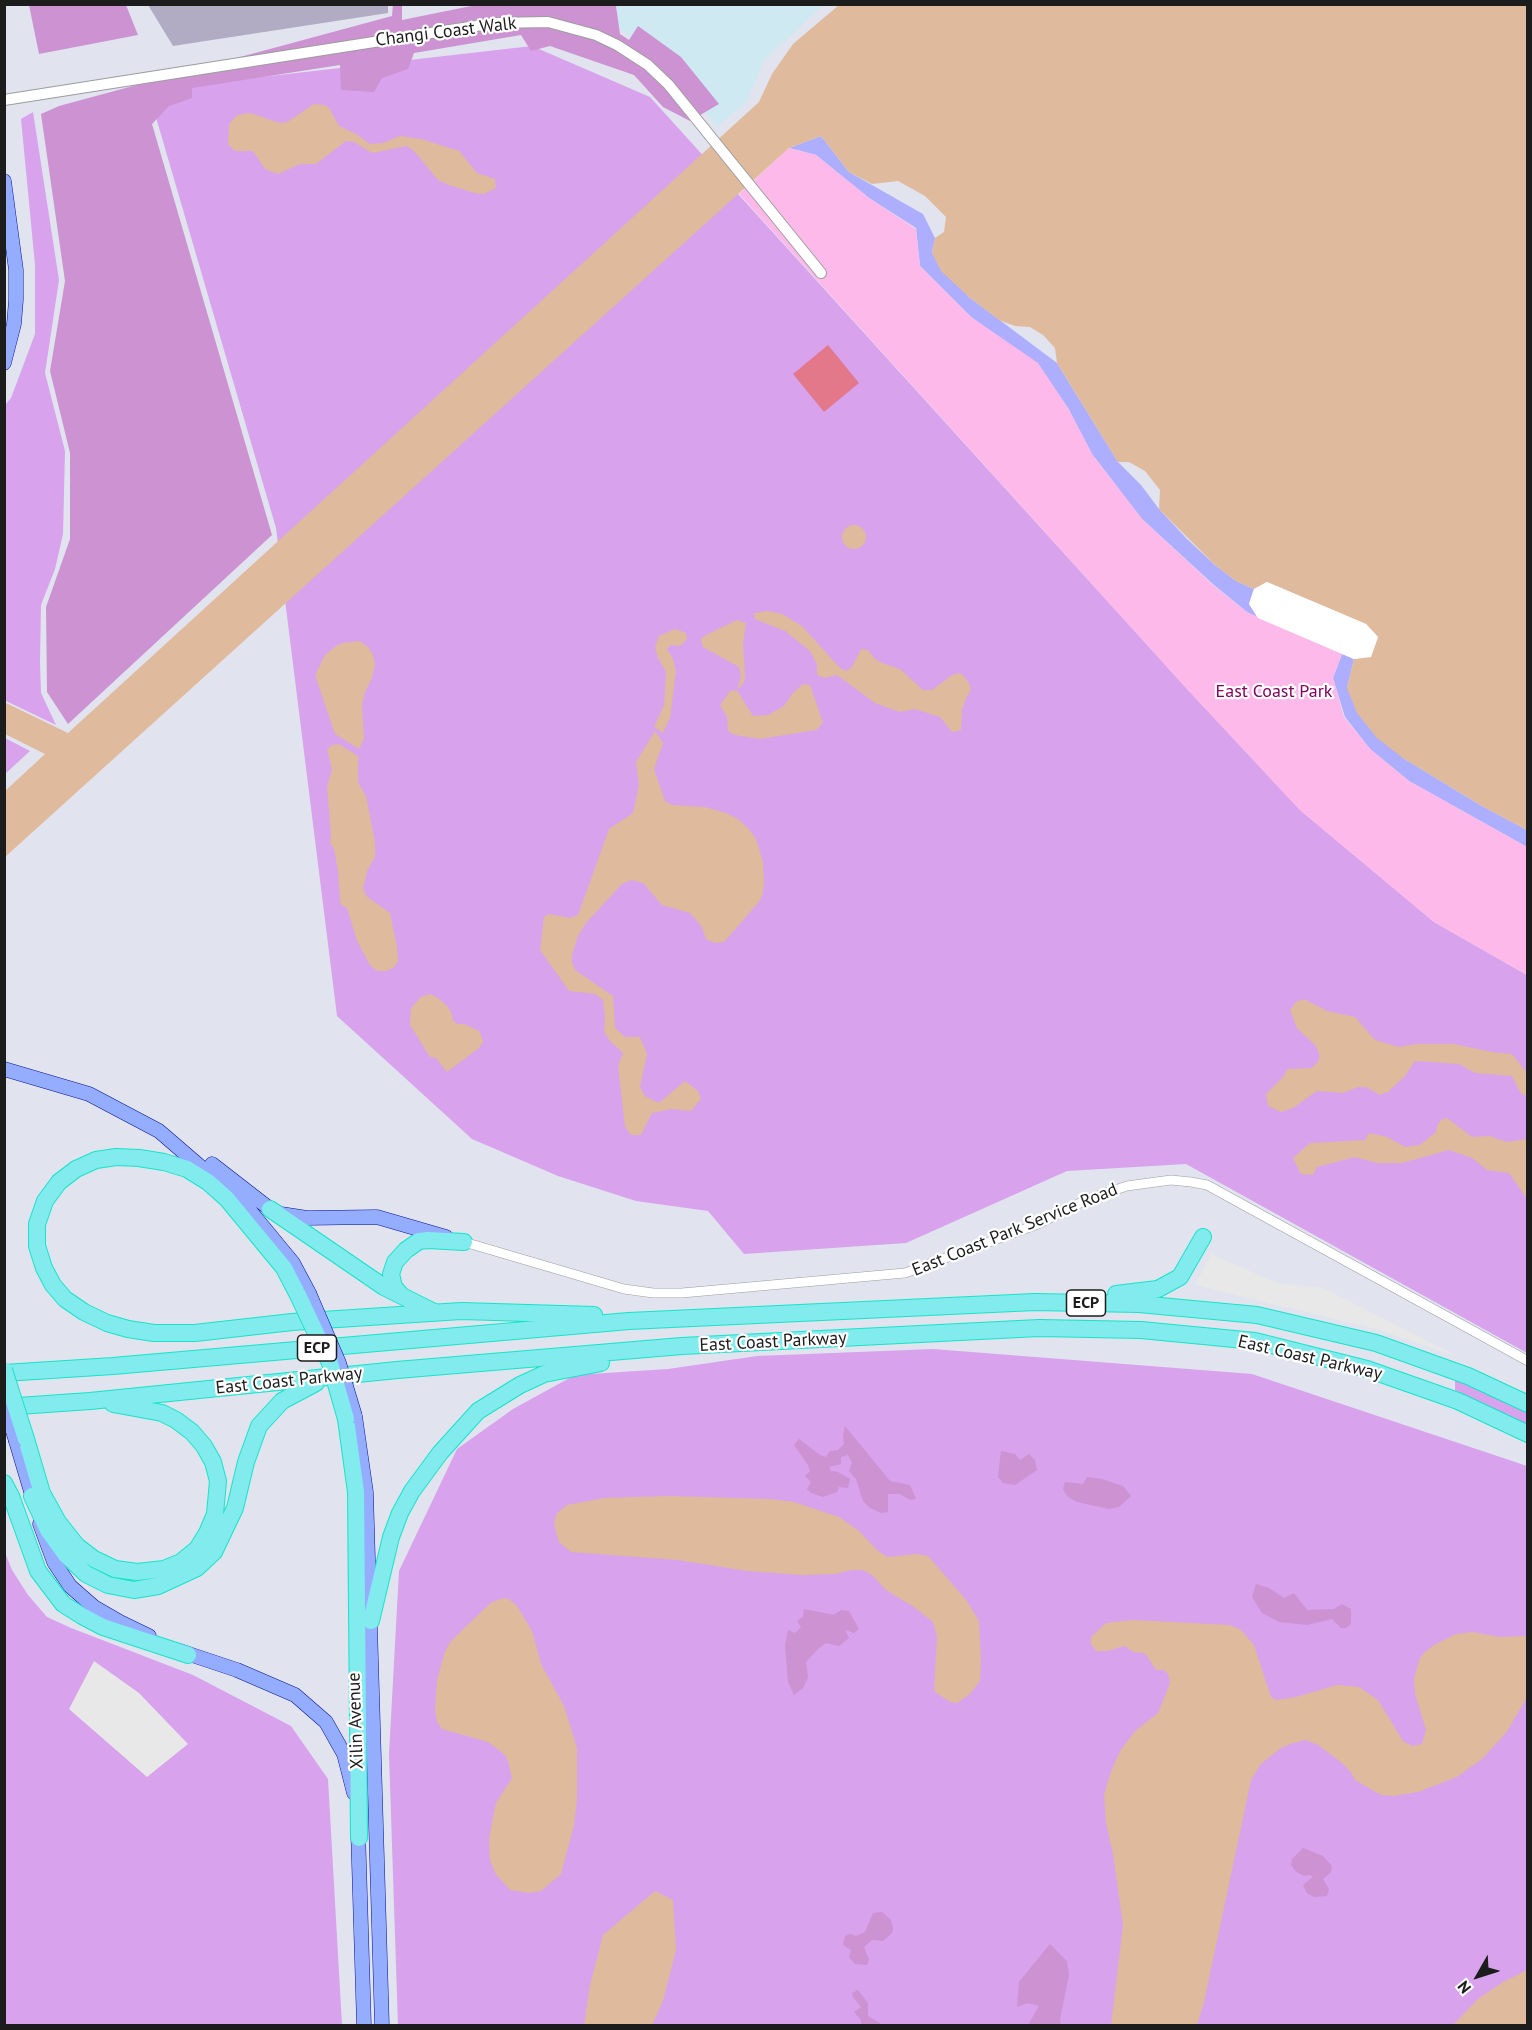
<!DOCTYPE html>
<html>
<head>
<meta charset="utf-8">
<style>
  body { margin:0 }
  #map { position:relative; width:1532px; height:2030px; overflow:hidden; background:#e1e3ef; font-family:"PT Sans",sans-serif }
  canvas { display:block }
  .frame { position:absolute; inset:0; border:6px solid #1c1c1c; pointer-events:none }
  .north { position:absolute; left:1448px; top:1946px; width:60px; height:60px; -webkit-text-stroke:4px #fff; paint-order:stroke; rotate:231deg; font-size:16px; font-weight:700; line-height:24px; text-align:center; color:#1c1c1c }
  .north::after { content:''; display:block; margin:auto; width:21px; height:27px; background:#1c1c1c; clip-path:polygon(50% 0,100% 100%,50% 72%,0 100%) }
</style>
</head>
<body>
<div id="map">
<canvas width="1532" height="2030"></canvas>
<div class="frame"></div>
<div class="north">N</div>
</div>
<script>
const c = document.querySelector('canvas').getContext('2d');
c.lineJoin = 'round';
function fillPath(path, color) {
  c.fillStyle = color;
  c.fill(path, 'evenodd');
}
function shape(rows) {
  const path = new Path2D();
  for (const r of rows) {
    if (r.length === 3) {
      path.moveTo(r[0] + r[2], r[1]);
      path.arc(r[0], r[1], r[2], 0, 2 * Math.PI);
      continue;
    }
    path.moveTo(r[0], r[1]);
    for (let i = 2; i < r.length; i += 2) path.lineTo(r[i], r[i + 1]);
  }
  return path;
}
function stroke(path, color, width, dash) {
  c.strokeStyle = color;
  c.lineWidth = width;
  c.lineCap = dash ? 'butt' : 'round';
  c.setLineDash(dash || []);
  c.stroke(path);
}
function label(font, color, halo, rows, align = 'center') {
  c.font = font + ' "PT Sans",sans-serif';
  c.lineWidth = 4.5;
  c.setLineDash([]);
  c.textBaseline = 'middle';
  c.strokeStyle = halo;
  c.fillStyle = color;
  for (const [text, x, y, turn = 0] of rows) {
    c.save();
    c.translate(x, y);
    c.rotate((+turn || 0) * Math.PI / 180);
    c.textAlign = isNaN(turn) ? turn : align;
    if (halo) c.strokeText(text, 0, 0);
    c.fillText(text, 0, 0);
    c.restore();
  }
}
fillPath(shape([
  [599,5,823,5,764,60,747,101,717,127,654,51,598,15]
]), '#cee9f1');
fillPath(shape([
  [148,5,388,5,388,13,173,46]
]), '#b1acc3');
fillPath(shape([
  [532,46,650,97,1188,690,1300,810,1434,922,1527,975,1527,1353,1186,1164,1067,1171,906,1243,744,1254,708,1211,636,1201,558,1176,472,1139,337,1016,276,528,148,90],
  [33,112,59,280,45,373,65,451,63,534,55,569,41,605,40,662,41,693,56,725,4,700,4,406,11,398,35,334,35,265,21,119],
  [5,738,30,751,5,774],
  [933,1349,1252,1374,1527,1466,1527,2025,398,2026,389,1754,399,1571,457,1449,513,1409,575,1375,668,1369,757,1356],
  [1455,1375,1527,1412,1527,1427,1455,1390],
  [4,1550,12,1570,28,1595,47,1617,71,1628,193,1675,291,1726,328,1779,342,2025,5,2025]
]), '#d8a2ed');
fillPath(shape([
  [393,4,402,5,402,20,476,5,606,4,616,6,620,34,629,40,638,26,681,57,719,104,690,121,663,107,634,75,550,46,531,51,521,35,414,53,408,69,382,78,374,92,341,90,340,65,192,88,192,98,169,106,152,124,272,535,68,724,47,692,46,607,70,539,70,453,50,371,65,281,41,114,59,106,392,16],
  [29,5,126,5,138,35,39,54],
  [845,1426,890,1481,910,1485,916,1499,910,1500,900,1494,888,1494,888,1512,881,1513,870,1508,863,1501,856,1479,849,1471,852,1463,848,1455,841,1457,841,1464,829,1467,831,1471,838,1472,850,1479,848,1488,839,1487,837,1492,823,1497,811,1493,807,1489,811,1482,805,1476,810,1471,808,1465,794,1445,799,1439,820,1455,826,1457,830,1451,838,1450,844,1444,843,1435],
  [1001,1451,1015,1454,1020,1460,1029,1454,1035,1460,1037,1470,1015,1485,1003,1483,998,1477],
  [1087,1477,1102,1479,1123,1486,1131,1496,1119,1507,1109,1509,1077,1502,1067,1496,1063,1489,1065,1482,1083,1484],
  [1256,1584,1269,1588,1284,1598,1294,1593,1307,1610,1334,1609,1342,1604,1351,1609,1351,1624,1346,1628,1341,1628,1332,1619,1307,1625,1279,1622,1262,1613,1252,1597],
  [804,1609,834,1615,841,1610,849,1611,859,1629,854,1633,845,1630,849,1638,839,1646,826,1643,818,1649,806,1662,808,1677,803,1688,794,1695,788,1682,785,1645,788,1630,795,1633,801,1627,797,1621,803,1617],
  [1303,1848,1323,1856,1332,1866,1331,1872,1323,1879,1329,1889,1327,1896,1314,1897,1307,1893,1303,1885,1313,1877,1310,1875,1304,1876,1295,1871,1291,1865,1292,1859],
  [882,1912,891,1920,893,1929,892,1933,883,1941,872,1940,864,1947,869,1960,867,1965,855,1964,849,1957,851,1950,843,1945,845,1936,851,1934,856,1936,865,1932,873,1913],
  [1050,1944,1067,1961,1069,1975,1060,2019,1061,2025,1028,2025,1039,2006,1028,2003,1017,2007,1019,1982],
  [858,1990,868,2003,868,2016,883,2025,861,2024,861,2020,854,2012,861,2007,853,1997,852,1993]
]), '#cc92d1');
fillPath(shape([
  [821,136,849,172,923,214,935,238,932,253,969,297,1057,363,1118,462,1141,485,1159,509,1187,539,1215,565,1236,581,1254,589,1249,604,1258,618,1247,612,1215,586,1142,519,1092,454,1068,408,1038,364,971,317,920,266,916,228,869,198,816,155,789,148],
  [1342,654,1354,659,1347,688,1403,758,1482,806,1527,830,1527,847,1409,781,1370,749,1345,717,1333,678]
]), '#aeaeff');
fillPath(shape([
  [789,148,816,155,869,198,916,229,920,266,971,317,1038,363,1068,408,1092,454,1142,519,1214,586,1247,612,1342,654,1333,678,1344,717,1370,749,1409,781,1527,847,1527,975,1434,922,1300,810,1188,690,739,194]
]), '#fdb9ea');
fillPath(shape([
  [828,345,859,383,824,412,793,374]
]), '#e4788b');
fillPath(shape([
  [1211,1254,1277,1283,1323,1288,1459,1357,1376,1329,1195,1285],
  [94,1661,139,1693,188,1744,147,1777,69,1709]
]), '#e8e8e8');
fillPath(shape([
  [839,5,1527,5,1527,830,1482,806,1403,758,1377,738,1357,713,1347,688,1354,659,1371,656,1378,637,1366,624,1267,582,1254,589,1236,581,1215,565,1159,509,1160,490,1145,471,1129,462,1118,462,1057,363,1055,348,1043,335,1030,327,1015,326,999,320,969,297,941,271,932,253,935,238,944,232,946,217,925,196,898,181,872,184,849,172,821,136,789,148,5,857,5,791,45,754,5,734,4,702,68,733,759,102,772,74,793,44],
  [314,104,325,105,329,108,339,126,356,134,370,144,383,143,400,136,421,139,459,151,477,173,495,179,496,188,484,194,474,193,449,185,438,180,415,152,407,146,372,153,354,142,346,141,316,164,300,164,278,174,265,169,253,151,235,151,228,144,229,124,237,115,250,113,280,123,287,122],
  [854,537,12],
  [768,611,782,614,802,626,840,668,846,671,852,667,861,649,868,650,875,659,882,663,900,669,923,690,932,690,952,675,961,673,969,683,971,690,966,698,962,710,961,730,952,732,940,717,915,709,900,712,875,703,837,675,824,678,817,675,817,664,810,651,785,631,755,619,754,613],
  [737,620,746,623,743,644,745,675,744,682,739,689,738,687,741,676,739,667,703,647,701,639,706,635],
  [675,629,686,633,687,639,680,646,671,645,667,649,673,659,676,671,670,718,663,733,654,727,664,705,666,672,658,658,655,647,659,636],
  [360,641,369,648,373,655,375,665,372,678,365,692,362,705,364,739,359,749,335,734,315,675,325,655,336,646,343,643],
  [803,684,810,685,823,723,816,730,760,739,735,735,728,731,727,717,720,705,730,691,737,690,753,716,768,715,784,706,792,694],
  [655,731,663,743,654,769,665,801,672,805,705,807,726,813,738,819,748,828,756,839,763,862,764,883,763,893,759,902,724,942,715,943,706,939,702,927,690,913,662,905,643,883,632,880,622,884,586,923,578,936,572,955,572,962,575,970,613,996,615,1028,625,1037,640,1037,647,1054,640,1087,645,1096,659,1103,685,1081,698,1091,701,1099,691,1111,672,1109,652,1113,641,1135,631,1135,625,1127,618,1066,623,1053,610,1041,604,1032,605,1015,603,1000,595,994,569,991,540,950,544,917,549,914,570,918,578,915,609,829,633,813,639,785,636,762],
  [339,744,358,756,358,782,366,796,375,842,375,857,367,871,363,889,367,897,390,913,397,947,398,962,393,968,386,971,377,971,370,965,357,941,347,908,341,905,340,900,338,871,334,849,330,843,331,835,327,787,332,769,327,750,332,745],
  [430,994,438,998,447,1006,452,1014,452,1019,457,1024,464,1024,473,1028,479,1031,482,1038,483,1042,479,1048,447,1072,436,1058,430,1057,410,1025,411,1008,421,997],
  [1304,999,1327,1011,1355,1017,1375,1040,1399,1047,1417,1044,1454,1044,1492,1052,1512,1054,1527,1073,1527,1097,1520,1092,1512,1076,1475,1073,1459,1064,1415,1061,1405,1076,1388,1092,1380,1095,1366,1087,1358,1087,1343,1093,1317,1091,1293,1108,1281,1112,1268,1106,1266,1094,1284,1076,1287,1069,1311,1068,1318,1062,1319,1058,1319,1053,1315,1045,1297,1028,1290,1010,1296,1002],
  [1447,1118,1472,1137,1489,1136,1507,1142,1527,1139,1527,1199,1509,1173,1487,1170,1472,1158,1449,1150,1402,1163,1377,1163,1355,1157,1317,1167,1313,1175,1301,1174,1293,1158,1310,1143,1365,1140,1369,1133,1387,1137,1405,1147,1420,1145,1436,1132,1437,1126,1441,1120],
  [669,1496,770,1499,794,1502,839,1517,859,1531,877,1550,887,1557,917,1554,928,1556,967,1601,979,1621,981,1660,980,1681,969,1695,957,1703,950,1702,934,1691,937,1637,933,1622,914,1607,886,1590,872,1575,863,1570,852,1570,835,1574,802,1575,747,1571,678,1560,571,1552,559,1542,557,1536,554,1522,557,1513,567,1505,604,1498],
  [504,1598,509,1599,517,1606,532,1631,541,1664,564,1706,577,1748,577,1799,574,1825,561,1874,541,1891,529,1893,510,1890,495,1873,490,1860,489,1839,494,1812,496,1803,512,1778,508,1761,504,1754,488,1742,442,1729,437,1722,435,1709,437,1680,445,1651,451,1641,485,1608,492,1602],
  [1133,1620,1230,1625,1241,1630,1254,1645,1271,1697,1277,1700,1296,1697,1337,1685,1359,1687,1378,1700,1403,1741,1412,1746,1422,1744,1426,1730,1415,1694,1414,1678,1420,1658,1425,1652,1434,1645,1456,1634,1472,1632,1500,1637,1527,1636,1527,1697,1506,1733,1482,1759,1457,1777,1418,1792,1394,1796,1381,1795,1355,1780,1351,1772,1342,1763,1318,1745,1306,1740,1293,1743,1281,1748,1261,1764,1251,1780,1204,2002,1197,2025,1111,2025,1123,1925,1113,1854,1106,1823,1104,1795,1110,1774,1120,1751,1135,1731,1158,1713,1170,1683,1168,1674,1164,1670,1156,1670,1147,1656,1143,1653,1133,1652,1125,1646,1107,1651,1096,1651,1091,1644,1091,1637,1106,1623],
  [655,1891,673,1900,676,1950,663,2001,652,2025,584,2025,590,1985,603,1935],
  [1527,1970,1527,2025,1453,2025,1478,1999,1503,1982]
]), '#e0ba9d');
fillPath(shape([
  [1267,582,1366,624,1378,637,1371,657,1354,659,1258,618,1249,604,1254,589]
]), '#fff');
const minor = shape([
  [464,1242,624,1289,653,1293,682,1293,905,1273,1038,1224,1088,1199,1127,1186,1171,1180,1191,1182,1207,1185,1528,1361]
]);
const tertiary = shape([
  [4,100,495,23,548,22,596,35,617,45,648,65,668,84,821,273]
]);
const primary = shape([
  [4,181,16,270,16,300,14,324,4,363],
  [4,1069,89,1094,159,1131,246,1206,293,1263,309,1293],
  [212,1164,270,1209,281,1214,307,1218,377,1217,446,1237],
  [355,1416,366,1492,382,2026],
  [16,1441,35,1505],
  [40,1524,54,1562,70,1586,94,1607,120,1622,149,1636],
  [180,1651,237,1670,295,1695,326,1722,344,1754,354,1793],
  [358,1830,364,2026]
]);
const motorway = shape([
  [270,1209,384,1287,434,1312],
  [1116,1294,1158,1289,1180,1277,1203,1237],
  [298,1295,284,1268,227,1199,208,1182,187,1169,164,1162,139,1158,116,1157,96,1160,76,1169,59,1182,45,1201,37,1224,37,1246,44,1268,53,1285,65,1299,84,1312,107,1323,128,1329,154,1333,195,1333,292,1322,461,1311,594,1315],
  [402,1296,394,1287,391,1274,395,1262,406,1250,419,1241,428,1240,464,1242],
  [4,1373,113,1366,629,1321,1035,1302,1139,1304,1257,1315,1376,1343,1468,1376,1528,1404],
  [4,1407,90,1401,397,1370,682,1346,1039,1328,1141,1330,1255,1341,1367,1369,1458,1401,1528,1434],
  [346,1419,356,1492,359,1838],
  [26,1439,42,1493,58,1522,77,1546,94,1559,115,1569,137,1572,164,1569,181,1562,197,1549,207,1533,215,1514,218,1481,213,1462,204,1446,192,1432,176,1420,162,1413,113,1404],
  [4,1483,11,1496,38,1571,63,1604,82,1616,103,1627,188,1655],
  [32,1496,48,1530,66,1555,86,1574,108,1585,134,1590,158,1586,197,1568,214,1552,235,1508,246,1462,259,1426,282,1401,316,1383],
  [371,1621,391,1537,400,1513,412,1491,440,1453,478,1411,520,1385,544,1374,601,1363]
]);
stroke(minor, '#9d9d9d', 10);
stroke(tertiary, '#9d9d9d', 12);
stroke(primary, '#001394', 15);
stroke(motorway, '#16e4c8', 18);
stroke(minor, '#fff', 9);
stroke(tertiary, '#fff', 10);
stroke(primary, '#95adff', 14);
stroke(motorway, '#82ebed', 16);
const primaryBridge = shape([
  [309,1293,339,1363,355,1416],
  [4,1403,16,1441]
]);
const motorwayBridge = shape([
  [298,1295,330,1363,346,1419],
  [4,1370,26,1439]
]);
stroke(primaryBridge, '#001394', 15, []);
stroke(motorwayBridge, '#16e4c8', 18, []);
stroke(primaryBridge, '#95adff', 14);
stroke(motorwayBridge, '#82ebed', 16);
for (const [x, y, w] of [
  [1086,1303,39],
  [317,1348,39]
]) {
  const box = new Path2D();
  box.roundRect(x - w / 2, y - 13, w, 26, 4.5);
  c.fillStyle = '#fff';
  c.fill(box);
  stroke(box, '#1c1c1c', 1.5);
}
label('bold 16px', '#1c1c1c', null, [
  ["ECP",1086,1303],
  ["ECP",317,1348]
]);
label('18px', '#1c1c1c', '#fff', [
  ["Changi Coast Walk",446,32,-7],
  ["East Coast Park Service Road",1015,1230,-22],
  ["East Coast Parkway",773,1342,-3],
  ["East Coast Parkway",1310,1358,13],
  ["East Coast Parkway",289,1381,-6],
  ["Xilin Avenue",356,1721,-92]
]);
label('18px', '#81035d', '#fff', [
  ["East Coast Park",1274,692]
]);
</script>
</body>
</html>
